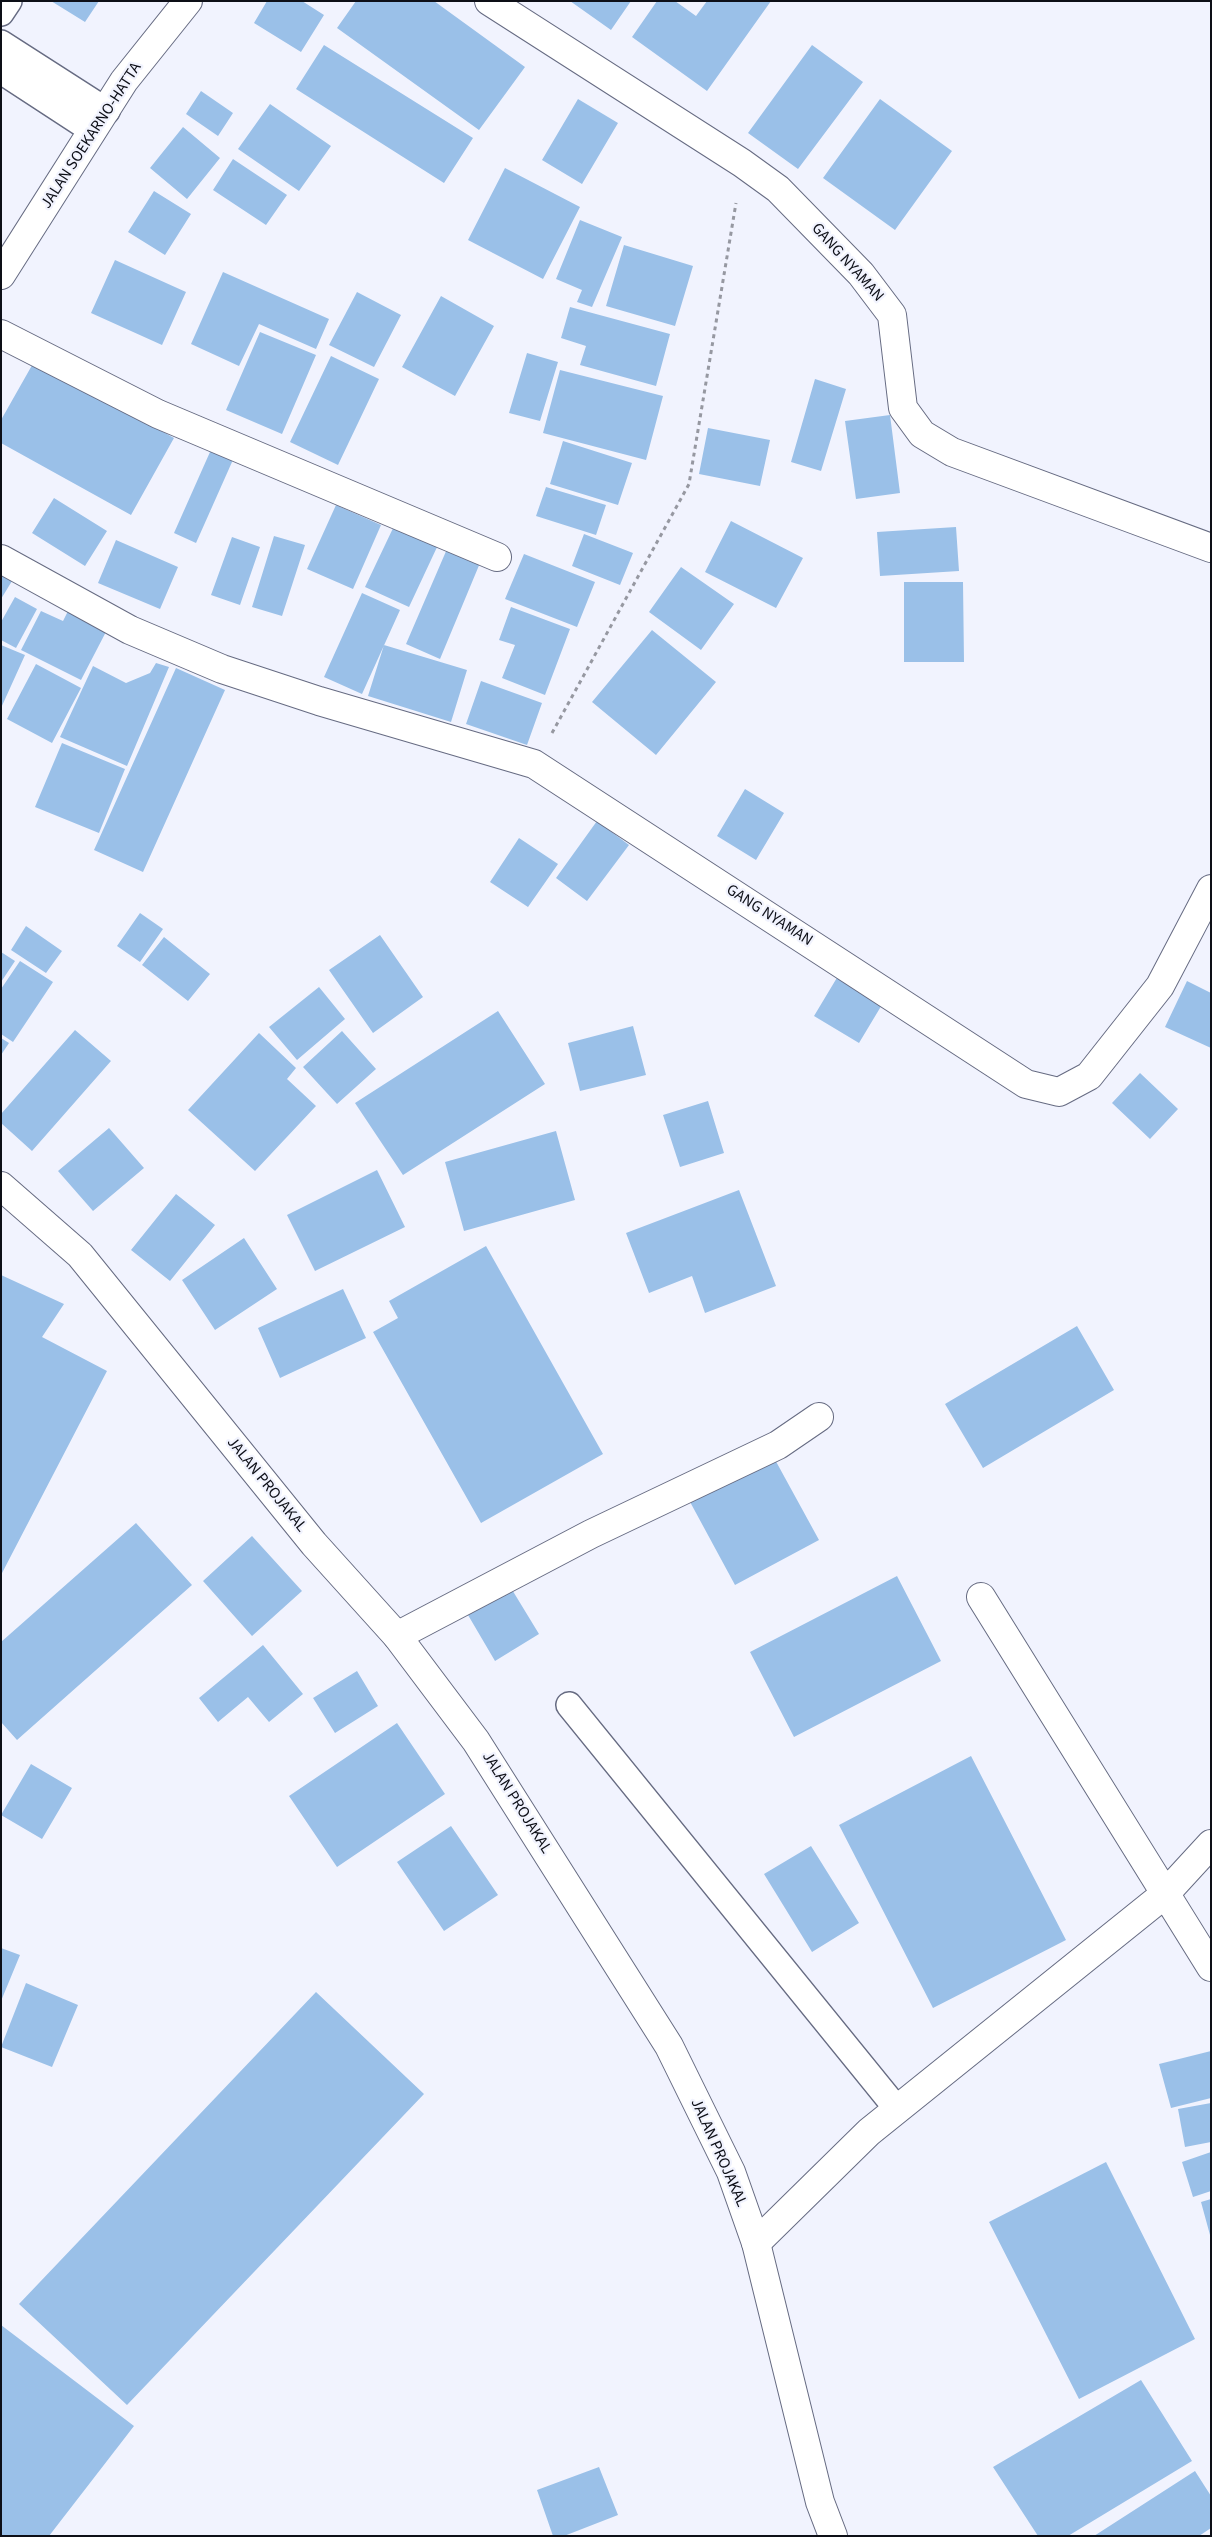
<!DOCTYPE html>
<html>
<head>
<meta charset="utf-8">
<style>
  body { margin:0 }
  #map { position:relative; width:1212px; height:2537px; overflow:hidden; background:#f1f3fe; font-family:"Source Sans 3",sans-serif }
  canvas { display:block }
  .frame { position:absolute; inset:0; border:2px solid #0d0f17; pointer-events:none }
</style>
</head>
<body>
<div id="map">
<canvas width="1212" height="2537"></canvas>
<div class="frame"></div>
</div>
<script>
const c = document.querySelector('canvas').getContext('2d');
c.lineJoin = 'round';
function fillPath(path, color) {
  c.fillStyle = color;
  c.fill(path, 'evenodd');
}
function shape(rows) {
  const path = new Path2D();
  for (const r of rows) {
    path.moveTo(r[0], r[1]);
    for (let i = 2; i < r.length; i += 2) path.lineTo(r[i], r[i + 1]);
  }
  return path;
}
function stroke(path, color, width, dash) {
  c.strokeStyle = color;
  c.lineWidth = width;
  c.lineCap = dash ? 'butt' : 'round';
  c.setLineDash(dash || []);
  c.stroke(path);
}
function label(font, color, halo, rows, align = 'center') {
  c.font = font + ' "Source Sans 3",sans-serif';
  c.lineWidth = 4.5;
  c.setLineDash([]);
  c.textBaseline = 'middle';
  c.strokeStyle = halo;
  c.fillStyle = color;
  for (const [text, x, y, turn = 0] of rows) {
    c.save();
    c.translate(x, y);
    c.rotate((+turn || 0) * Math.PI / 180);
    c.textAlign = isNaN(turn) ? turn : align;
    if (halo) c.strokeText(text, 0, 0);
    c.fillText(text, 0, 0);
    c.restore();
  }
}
fillPath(shape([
  [51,1,99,1,85,22],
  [267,1,302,1,324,15,301,52,254,23],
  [356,1,434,1,525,67,479,130,337,28],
  [570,1,631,1,611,30],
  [657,1,675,1,696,16,707,1,771,1,707,91,632,37],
  [324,45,473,138,444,183,296,89],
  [812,45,863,82,798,169,748,133],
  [201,91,233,113,218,136,186,114],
  [578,99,618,123,582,184,542,160],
  [880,99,952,151,895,230,823,178],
  [270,104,331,146,299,191,238,149],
  [183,127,220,158,187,199,150,168],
  [233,159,287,195,266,225,213,190],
  [505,168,580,207,543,279,468,240],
  [154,191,191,214,165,255,128,232],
  [580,220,622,237,592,307,577,302,582,290,556,279],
  [624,245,693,266,675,326,606,306],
  [115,260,186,292,162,345,91,313],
  [223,272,329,319,316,349,259,324,239,366,191,344],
  [357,292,401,315,374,367,329,345],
  [441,296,494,326,455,396,402,367],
  [570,307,670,334,656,386,580,365,586,346,561,338],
  [260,332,316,355,282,434,226,410],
  [527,353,558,362,540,421,509,413],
  [331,356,379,379,338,465,290,442],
  [35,360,174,438,131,515,1,443,1,420],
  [560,370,663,396,646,460,543,433],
  [815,379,846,389,821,471,791,462],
  [890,415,900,493,856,499,845,421],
  [708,428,770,440,760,486,699,474],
  [563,441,632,463,618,505,550,484],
  [214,443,236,453,196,543,174,533],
  [546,487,606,505,596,535,536,516],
  [54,498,107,531,85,566,32,533],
  [336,505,381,525,353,589,307,569],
  [731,521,803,558,776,608,705,572],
  [395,524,438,545,409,607,365,587],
  [956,527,959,571,880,576,877,532],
  [584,534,633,553,620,585,572,566],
  [274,536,305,545,282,616,252,607],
  [232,537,260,547,240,605,211,595],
  [116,540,178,567,160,609,98,583],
  [447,549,480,563,440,659,406,644],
  [524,554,595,582,577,627,505,599],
  [681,567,734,604,701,650,649,612],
  [1,575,12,581,1,599],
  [904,582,963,582,964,662,904,662],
  [362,593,400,610,362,694,324,677],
  [15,597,37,609,16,648,1,640,1,622],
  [70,607,109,626,81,680,21,650,41,611,63,621],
  [511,607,570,629,545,695,502,678,515,645,499,640],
  [652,630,716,682,656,755,592,702],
  [1,645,25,655,1,708],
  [384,645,467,670,451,722,368,696],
  [156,663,169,667,127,766,60,737,93,666,126,683,150,673],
  [36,664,81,688,52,743,7,719],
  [176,668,225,690,143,872,94,850],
  [481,681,542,703,527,745,466,724],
  [62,743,125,769,99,833,35,807],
  [745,789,784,813,756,860,717,836],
  [597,821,629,845,587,901,556,878],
  [519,838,558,864,528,907,490,882],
  [140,913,163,929,140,962,117,946],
  [26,926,62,951,46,973,11,950],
  [380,935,423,997,373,1033,329,970],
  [164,937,210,974,188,1001,142,965],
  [1,952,15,961,1,982],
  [20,961,53,982,13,1042,1,1034,1,989],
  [838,976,883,1003,859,1043,814,1016],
  [1187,981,1211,993,1211,1048,1165,1027],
  [319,987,345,1019,297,1060,269,1027],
  [498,1011,545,1084,403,1175,355,1103],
  [633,1026,646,1075,580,1091,568,1043],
  [75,1030,111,1061,32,1151,1,1123,1,1114],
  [342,1031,376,1069,337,1104,303,1067],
  [259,1033,296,1068,287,1079,316,1106,255,1171,188,1110],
  [1,1038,9,1043,1,1055],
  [1140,1073,1178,1109,1150,1139,1112,1103],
  [708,1101,724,1153,680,1167,663,1115],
  [109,1128,144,1168,93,1211,58,1171],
  [556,1131,575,1200,464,1231,445,1162],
  [377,1170,405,1227,315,1271,287,1215],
  [739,1190,776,1286,705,1313,692,1276,649,1293,626,1233],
  [176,1194,215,1225,170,1281,131,1250],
  [244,1238,277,1289,215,1330,182,1280],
  [486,1246,603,1454,481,1523,373,1332,398,1318,389,1301],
  [1,1275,64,1304,42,1337,107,1371,1,1575],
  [343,1289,366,1338,280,1378,258,1328],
  [1077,1326,1114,1390,983,1468,945,1404],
  [773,1456,819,1540,735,1585,689,1500],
  [136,1523,192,1585,17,1740,1,1722,1,1642],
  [252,1536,302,1591,252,1636,203,1581],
  [897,1576,941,1661,794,1737,750,1652],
  [511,1588,539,1634,495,1661,468,1615],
  [263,1645,303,1694,269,1722,248,1697,218,1722,199,1698],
  [357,1671,378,1706,335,1733,313,1698],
  [397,1723,445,1794,337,1867,289,1796],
  [971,1756,1066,1940,933,2008,839,1825],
  [31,1764,72,1788,42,1839,1,1815],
  [451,1826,498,1895,444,1931,397,1862],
  [811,1846,859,1923,812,1952,764,1874],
  [1,1948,20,1955,1,2001],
  [26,1983,78,2005,52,2067,1,2047],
  [316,1992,424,2094,127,2405,19,2304],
  [1211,2051,1211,2098,1171,2108,1159,2064],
  [1211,2103,1211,2142,1185,2147,1178,2109],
  [1211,2152,1211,2191,1193,2197,1182,2162],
  [1106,2162,1195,2339,1079,2399,989,2222],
  [1211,2199,1211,2235,1210,2235,1201,2202],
  [1,2325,134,2426,49,2536,1,2536],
  [1141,2380,1192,2461,1068,2536,1038,2536,993,2467],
  [599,2467,618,2515,564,2536,553,2536,537,2490],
  [1195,2471,1211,2496,1211,2528,1199,2536,1094,2536]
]), '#9ac0e8');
const service = shape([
  [1,13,9,1],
  [1,43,107,111],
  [1,71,93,131],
  [569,1705,897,2109]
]);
const minor = shape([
  [489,1,742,163,778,189,861,274,892,315,903,408,922,434,952,452,1211,548],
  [1,334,158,414,497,557],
  [1,559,130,630,222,669,319,701,534,764,1026,1084,1059,1092,1089,1076,1160,986,1211,889],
  [981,1597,1211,1967],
  [397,1636,591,1534,778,1445,819,1417],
  [756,2243,869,2132,1165,1894,1211,1844]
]);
const primary = shape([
  [1,1186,80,1255,314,1544,397,1636,476,1741,669,2046,731,2172,756,2243,820,2502,833,2536]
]);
const trunk = shape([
  [1,275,124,81,188,1]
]);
stroke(service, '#666b82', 28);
stroke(minor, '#666b82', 30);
stroke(primary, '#666b82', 30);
stroke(trunk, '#666b82', 30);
stroke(shape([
  [552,733,689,484,736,203]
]), '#9698a1', 3, [4, 4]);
stroke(service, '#fff', 25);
stroke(minor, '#fff', 28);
stroke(primary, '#fff', 28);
stroke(trunk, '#fff', 28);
label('16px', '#0d0f17', '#f1f3fe', [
  ["JALAN SOEKARNO-HATTA",92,136,-57],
  ["GANG NYAMAN",847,263,48],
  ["GANG NYAMAN",769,916,33],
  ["JALAN PROJAKAL",266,1485,51],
  ["JALAN PROJAKAL",516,1803,58],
  ["JALAN PROJAKAL",718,2153,66]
]);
</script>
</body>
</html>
